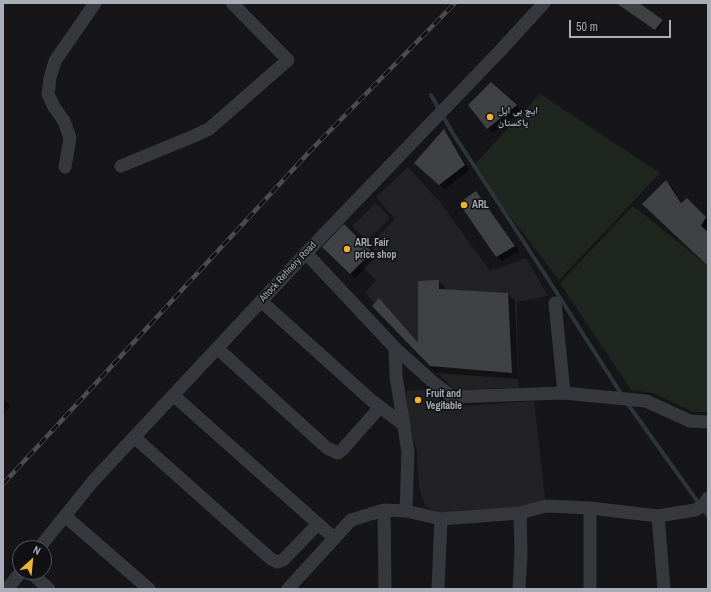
<!DOCTYPE html>
<html>
<head>
<meta charset="utf-8">
<style>
  body { margin:0 }
  #map { position:relative; width:711px; height:592px; overflow:hidden; background:#161618; font-family:"Archivo Narrow",sans-serif }
  canvas { display:block }
  .frame { position:absolute; inset:0; border:4px solid #a8adb8; pointer-events:none }
  .north { position:absolute; left:12px; top:540px; width:40px; height:40px; box-sizing:border-box; background:#111113; border:1px solid #4d4f55; border-radius:50%; rotate:27deg; font-size:11px; font-weight:700; line-height:16px; text-align:center; color:#a8adb8 }
  .north::after { content:''; display:block; margin:auto; width:14px; height:18px; background:#f2b134; clip-path:polygon(50% 0,100% 100%,50% 72%,0 100%) }
  .scale { position:absolute; left:569px; top:20px; width:102px; height:18px; box-sizing:border-box; border:2px solid #a8adb8; border-top:0; padding-left:5px; font-size:12px; line-height:14px; white-space:nowrap; color:#a8adb8; -webkit-text-stroke:3px #111113; paint-order:stroke }
</style>
</head>
<body>
<div id="map">
<canvas width="711" height="592"></canvas>
<div class="frame"></div>
<div class="north">N</div>
<div class="scale">50 m</div>
</div>
<script>
const c = document.querySelector('canvas').getContext('2d');
c.lineJoin = 'round';
function fillPath(path, color) {
  c.fillStyle = color;
  c.fill(path, 'evenodd');
}
function shape(rows) {
  const path = new Path2D();
  for (const r of rows) {
    path.moveTo(r[0], r[1]);
    for (let i = 2; i < r.length; i += 2) path.lineTo(r[i], r[i + 1]);
  }
  return path;
}
function stroke(path, color, width, dash) {
  c.strokeStyle = color;
  c.lineWidth = width;
  c.lineCap = dash ? 'butt' : 'round';
  c.setLineDash(dash || []);
  c.stroke(path);
}
function label(font, color, halo, rows, align = 'center') {
  c.font = font + ' "Archivo Narrow","Noto Naskh Arabic",sans-serif';
  c.lineWidth = 3;
  c.setLineDash([]);
  c.textBaseline = 'middle';
  c.strokeStyle = halo;
  c.fillStyle = color;
  for (const [text, x, y, turn = 0] of rows) {
    c.save();
    c.translate(x, y);
    c.rotate((+turn || 0) * Math.PI / 180);
    c.textAlign = isNaN(turn) ? turn : align;
    if (halo) c.strokeText(text, 0, 0);
    c.fillText(text, 0, 0);
    c.restore();
  }
}
fillPath(shape([
  [408,167,440,202,490,271,526,258,548,296,517,302,518,388,454,390,365,293,376,280,362,266,375,252,371,243,395,219,376,197],
  [376,203,390,218,367,241,352,226],
  [429,389,448,407,534,401,546,506,443,515,425,506,419,486,417,452,408,418,406,391]
]), '#222225');
fillPath(shape([
  [540,94,660,173,559,280,472,167],
  [633,206,707,265,708,267,708,412,693,412,653,393,631,390,560,283]
]), '#1e261f');
fillPath(shape([
  [617,3,638,3,663,22,657,31],
  [491,83,521,110,493,133,488,128],
  [444,131,448,135,469,170,445,189,420,168],
  [666,181,672,187,682,203,687,199,708,220,708,265,649,210],
  [476,193,481,198,519,251,502,261,497,256],
  [344,226,376,257,355,278,323,247],
  [439,281,446,288,445,291,508,294,515,301,518,379,437,373,373,306,419,345,419,282],
  [3,398,11,406,3,414]
]), '#0007');
stroke(shape([
  [431,95,452,132,546,276,622,395],
  [627,403,708,516]
]), '#2c353c', 4);
fillPath(shape([
  [616,3,639,3,663,20,655,30],
  [491,82,517,105,487,129,468,105],
  [444,129,465,165,439,185,414,163],
  [666,180,681,203,687,198,706,217,701,226,708,232,708,264,707,265,642,204],
  [476,191,515,246,496,257,459,203],
  [344,224,372,252,350,274,322,247],
  [439,280,439,289,508,293,512,373,430,366,372,306,379,298,418,343,418,281]
]), '#404145');
stroke(shape([
  [121,166,194,136,209,129,288,60,232,3],
  [65,167,70,138,64,121,54,107,48,94,50,78,55,61,95,3],
  [306,253,395,348,434,383,452,397,564,393,646,401,690,421,708,422],
  [261,301,371,400,404,425],
  [555,303,564,393],
  [217,348,327,448,338,453,343,449,380,407],
  [395,348,396,376,408,452,406,511,441,519,520,513,546,506,590,508,658,516,695,510,704,505,708,498],
  [173,395,334,538],
  [134,437,271,559,277,562,283,560,318,524],
  [384,510,385,589],
  [65,516,149,589],
  [658,516,664,589],
  [39,548,94,480,306,253,499,52,544,3],
  [30,572,49,589],
  [7,589,21,572],
  [288,589,351,520,384,510,406,511],
  [438,589,441,519],
  [519,589,521,553,520,513],
  [590,589,590,508]
]), '#37383d', 13);
const rail = shape([
  [3,484,311,150,455,3]
]);
stroke(rail, '#4a4c52', 4.5);
stroke(rail, '#111113', 3, [9]);
for (const [x, y, r, color] of [
  [490,117,4,"#f2b134"],
  [464,205,4,"#f2b134"],
  [347,249,4,"#f2b134"],
  [418,400,4,"#f2b134"]
]) {
  const dot = new Path2D();
  dot.arc(x, y, r, 0, 2 * Math.PI);
  c.fillStyle = color;
  c.fill(dot);
  stroke(dot, '#111113', 1.5);
}
label('bold 10px', '#a8adb8', '#111113', [
  ["ایچ بی ایل",498,111],
  ["پاکستان",498,123],
  ["ARL",472,205],
  ["ARL Fair",355,243],
  ["price shop",355,255],
  ["Fruit and",426,394],
  ["Vegitable",426,406]
], 'left');
label('10px', '#a8adb8', '#111113', [
  ["Attock Refinery Road",288,272,-47]
]);
</script>
</body>
</html>
